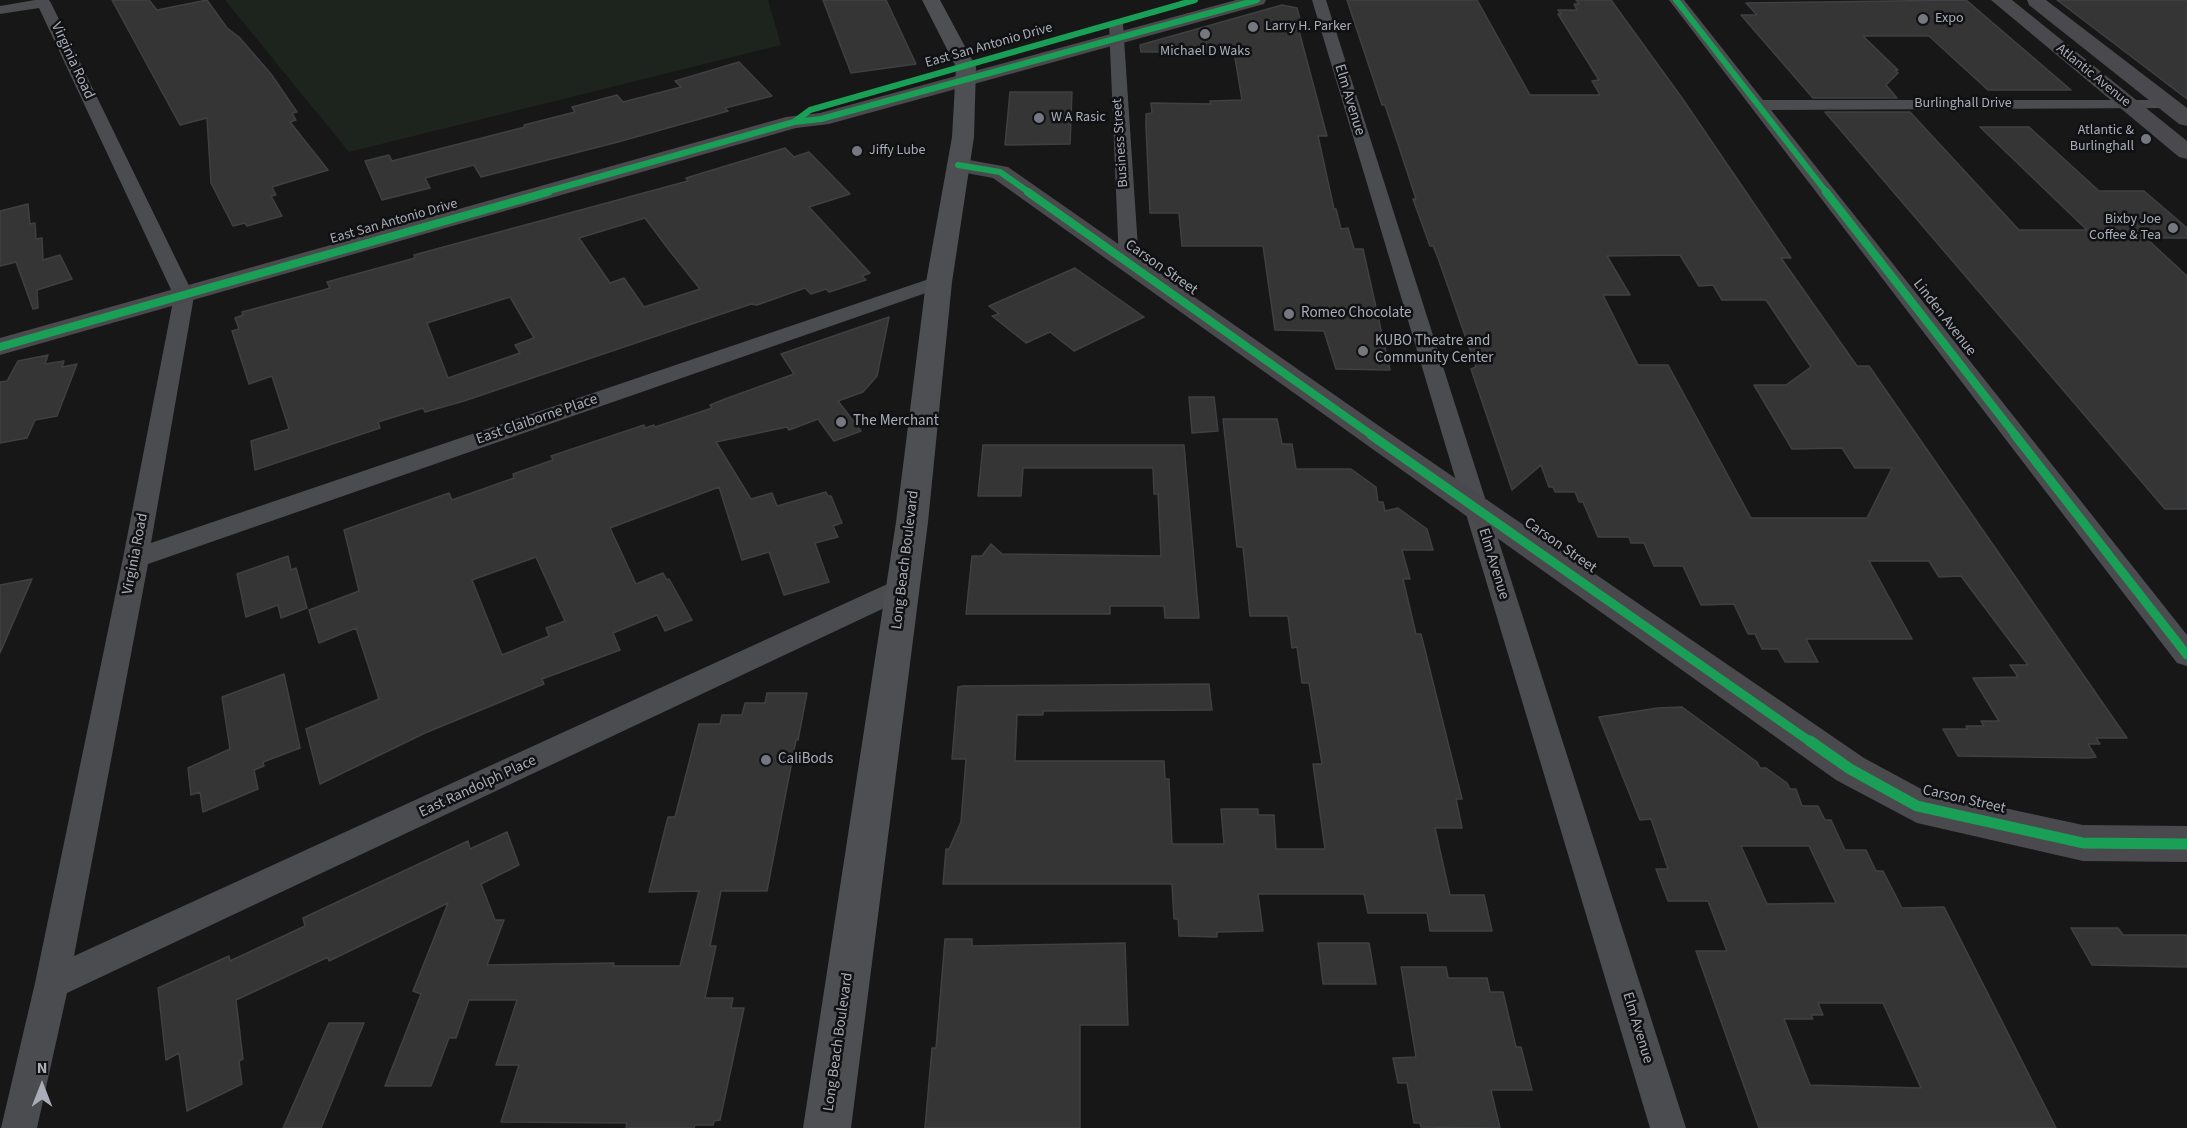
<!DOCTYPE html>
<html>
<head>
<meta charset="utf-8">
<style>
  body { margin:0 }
  #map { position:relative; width:2187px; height:1128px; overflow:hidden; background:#171717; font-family:"Source Sans 3",sans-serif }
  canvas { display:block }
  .north { position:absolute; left:12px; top:1056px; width:60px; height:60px; -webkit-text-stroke:4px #111113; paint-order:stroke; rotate:0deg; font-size:16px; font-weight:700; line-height:24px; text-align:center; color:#a8adb8 }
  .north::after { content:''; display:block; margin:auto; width:21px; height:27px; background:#a8adb8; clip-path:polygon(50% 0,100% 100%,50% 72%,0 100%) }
</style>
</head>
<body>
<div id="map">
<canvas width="2187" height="1128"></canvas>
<div class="north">N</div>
</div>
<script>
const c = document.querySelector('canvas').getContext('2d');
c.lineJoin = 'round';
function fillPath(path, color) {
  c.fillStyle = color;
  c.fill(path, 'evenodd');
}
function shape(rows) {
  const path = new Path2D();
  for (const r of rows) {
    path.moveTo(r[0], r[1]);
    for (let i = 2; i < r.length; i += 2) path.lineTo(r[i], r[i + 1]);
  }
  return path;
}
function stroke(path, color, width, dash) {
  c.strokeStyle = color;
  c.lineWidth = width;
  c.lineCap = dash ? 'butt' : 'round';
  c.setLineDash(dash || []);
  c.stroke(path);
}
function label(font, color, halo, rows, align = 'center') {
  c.font = font + ' "Source Sans 3",sans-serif';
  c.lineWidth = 5;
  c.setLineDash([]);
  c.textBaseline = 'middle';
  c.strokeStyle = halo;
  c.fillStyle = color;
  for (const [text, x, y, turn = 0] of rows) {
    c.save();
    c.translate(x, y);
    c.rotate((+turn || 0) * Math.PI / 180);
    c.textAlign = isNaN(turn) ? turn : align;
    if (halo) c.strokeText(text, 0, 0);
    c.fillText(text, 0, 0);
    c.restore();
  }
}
fillPath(shape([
  [225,0,768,0,781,45,349,152]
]), '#1d241e');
const building = shape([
  [112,0,149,0,157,10,207,0,227,28,239,37,271,74,297,112,292,113,296,120,290,122,328,170,272,187,276,195,271,196,282,216,247,226,245,223,233,226,211,183,207,118,180,125,112,0],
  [823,0,886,0,916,64,851,73,823,0],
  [1347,0,1477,0,1530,95,1600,95,1592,81,1599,80,1558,14,1561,14,1558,10,1577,10,1574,4,1579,4,1576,0,1611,0,1682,98,1791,258,1781,258,1857,366,1869,366,2127,738,2096,738,2100,744,2088,744,2096,757,2089,758,1958,756,1943,729,1968,729,1966,726,1984,726,1981,721,1999,721,1973,678,2018,677,2010,665,2028,665,1961,576,1939,577,1929,561,1869,561,1912,639,1806,639,1818,662,1785,662,1778,649,1762,649,1755,634,1748,634,1734,604,1701,605,1683,566,1654,566,1644,543,1631,543,1629,537,1598,537,1583,502,1579,502,1575,492,1555,492,1553,487,1549,487,1541,465,1512,490,1471,369,1476,367,1438,258,1433,246,1430,246,1413,199,1416,199,1397,141,1385,105,1382,105,1347,0],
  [1680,255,1699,286,1713,285,1722,300,1766,300,1811,367,1786,385,1754,385,1792,449,1842,448,1855,468,1892,468,1867,518,1751,518,1668,365,1638,365,1603,295,1630,295,1607,256,1680,255],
  [1966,0,2071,90,1988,90,1929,36,1863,36,1898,70,1895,70,1898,73,1886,85,1897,98,1813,98,1741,15,1757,15,1746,3,1966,0],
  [2057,0,2187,0,2187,99,2153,73,2057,0],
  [1282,5,1297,8,1303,31,1299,31,1327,136,1318,136,1334,209,1336,209,1341,229,1348,228,1354,249,1363,249,1390,370,1336,369,1324,331,1275,330,1263,246,1182,246,1179,213,1150,213,1146,127,1146,114,1152,113,1151,103,1211,104,1210,101,1242,100,1234,52,1141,52,1140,45,1282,5],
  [739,62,772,96,725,108,728,111,618,142,481,177,474,165,425,178,430,188,382,200,365,161,389,155,392,161,525,127,524,125,575,112,572,107,617,95,623,102,681,87,675,81,739,62],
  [1010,92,1072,92,1070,144,1005,145,1010,92],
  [1825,112,1910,112,2019,230,2087,230,1980,127,2029,127,2099,191,2144,191,2187,228,2187,238,2146,238,2187,276,2187,509,2165,509,1825,112],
  [785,148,794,157,809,152,850,194,809,207,870,273,862,276,866,280,829,292,826,289,811,294,805,288,757,305,751,304,464,401,425,412,423,408,378,422,380,428,255,470,251,441,289,429,272,376,249,384,232,331,239,329,235,318,243,315,242,312,320,291,330,288,327,282,415,258,414,255,688,181,686,178,785,148],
  [645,218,669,250,700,289,644,307,624,278,610,283,579,238,645,218],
  [510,297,534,338,515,345,520,353,448,378,427,323,510,297],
  [28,204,30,224,35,223,36,239,42,238,43,260,60,255,72,279,37,290,38,308,33,309,16,262,0,266,0,211,28,204],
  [1075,268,1144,317,1074,351,1050,332,1026,343,992,316,999,314,989,306,1075,268],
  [889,317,877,376,863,392,838,401,861,431,834,441,818,419,789,430,787,427,716,442,751,499,772,493,777,506,826,492,828,496,831,496,842,523,833,526,838,537,815,543,829,582,784,595,769,552,742,560,719,487,610,528,636,584,663,573,667,580,669,579,692,620,665,631,657,615,613,633,620,650,542,679,544,684,425,733,320,784,306,729,379,699,356,628,319,643,309,610,359,591,344,530,449,493,452,500,514,478,513,474,553,460,551,456,644,425,645,428,654,425,655,427,712,408,710,405,725,399,794,374,781,354,889,317],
  [536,557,565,621,546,628,549,636,502,655,472,580,536,557],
  [48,355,45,364,64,361,62,367,77,364,57,416,35,420,27,438,0,443,0,382,7,381,18,361,48,355],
  [1189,397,1214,397,1218,431,1192,433,1189,397],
  [1223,419,1277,419,1282,444,1292,444,1296,469,1351,469,1376,487,1378,502,1383,502,1385,511,1398,508,1427,529,1433,550,1402,550,1410,579,1403,579,1416,634,1421,634,1462,799,1456,799,1462,828,1435,828,1450,895,1484,895,1492,931,1430,931,1427,913,1368,913,1364,894,1258,894,1263,931,1217,932,1217,937,1179,936,1178,919,1174,919,1172,884,943,884,946,849,949,849,961,822,966,759,952,759,958,687,963,686,1209,684,1212,710,1043,711,1043,715,1017,715,1015,761,1164,761,1165,779,1169,779,1172,844,1224,844,1221,809,1258,809,1258,815,1274,815,1276,849,1325,849,1313,764,1322,764,1309,683,1302,683,1297,647,1292,648,1288,616,1250,616,1243,547,1237,547,1223,419],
  [983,445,1184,445,1199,618,1165,618,1164,606,1110,606,1110,614,966,614,972,556,982,556,991,544,1002,554,1161,556,1158,494,1154,494,1153,468,1023,468,1021,496,978,496,983,445],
  [288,556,291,570,296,568,307,608,281,618,278,605,246,617,237,574,288,556],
  [32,579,0,653,0,585,32,579],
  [284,674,300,748,263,762,264,766,254,770,258,789,203,812,200,792,191,795,188,768,230,749,222,697,284,674],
  [767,693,807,693,798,740,796,740,767,891,721,891,710,946,716,946,705,998,733,998,731,1008,744,1008,720,1120,714,1121,713,1125,695,1125,694,1128,626,1128,627,1123,501,1122,519,1065,496,1065,517,1000,469,1000,456,1038,449,1038,431,1086,385,1086,421,994,413,991,448,903,329,961,328,957,236,1000,243,1059,239,1061,242,1084,187,1111,179,1053,166,1060,158,988,229,956,230,961,305,926,303,918,468,841,470,849,507,832,519,865,481,884,495,920,504,920,487,965,614,963,613,966,680,966,699,891,649,892,668,817,675,817,699,724,720,724,722,715,742,715,745,703,765,703,767,693],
  [1682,707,1757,762,1760,768,1766,768,1787,783,1790,789,1796,789,1802,806,1818,806,1825,820,1831,820,1845,850,1866,850,1876,871,1883,871,1902,908,1944,907,2056,1128,1759,1128,1696,951,1727,951,1708,901,1668,901,1656,869,1668,869,1651,819,1640,820,1599,717,1658,708,1682,707],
  [1741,846,1809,846,1836,903,1767,904,1741,846],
  [1818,1003,1883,1003,1921,1088,1810,1085,1784,1019,1813,1019,1811,1015,1823,1015,1818,1003],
  [2071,928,2118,928,2123,935,2187,935,2187,967,2092,965,2071,928],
  [945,939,972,939,972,946,1125,943,1128,1025,1080,1025,1080,1128,925,1128,932,1048,936,1048,945,939],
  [1318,943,1369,943,1376,984,1323,984,1318,943],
  [1401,967,1446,967,1448,978,1487,978,1490,992,1503,992,1516,1047,1521,1047,1532,1090,1491,1090,1500,1128,1421,1127,1420,1123,1414,1123,1407,1083,1398,1083,1393,1058,1416,1057,1401,967],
  [329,1023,364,1023,321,1128,283,1128,329,1023]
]);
fillPath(building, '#353536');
stroke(building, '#3f4043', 1.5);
fillPath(shape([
  [35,0,49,0,51,3,194,296,151,543,932,278,939,276,946,278,949,282,946,286,148,564,74,956,894,581,903,578,912,581,916,588,912,595,67,993,37,1128,1,1128,35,983,123,558,174,296,39,8,0,14,0,6,35,0],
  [1312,0,1326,0,1686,1128,1650,1128,1312,0],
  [1669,0,1684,0,1763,100,2172,100,2174,103,2166,108,1771,110,2187,635,2187,666,2177,663,1669,0],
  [1116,20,1123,24,1139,263,1129,269,1119,263,1109,24,1116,20]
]), '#4b4c50');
fillPath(shape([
  [1236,0,1266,0,1264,4,829,124,796,128,0,355,0,338,786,117,820,113,1236,0],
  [1991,0,2012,0,2187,141,2187,159,2179,157,1991,0],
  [2027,0,2046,0,2187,108,2187,126,2179,124,2029,5,2027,0],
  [958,158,1008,167,1382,428,1864,758,1925,791,2083,825,2187,826,2187,862,2083,861,1917,823,1836,780,993,178,950,170,947,165,950,160,958,158]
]), '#4a4a4e');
fillPath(shape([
  [922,0,940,0,976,67,974,137,952,282,928,522,851,1128,803,1128,896,522,926,282,952,137,956,67,922,0]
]), '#4d4f52');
stroke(shape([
  [1676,0,1827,193],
  [794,122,810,110,1195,0],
  [958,165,1000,172,1030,193],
  [542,193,794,122,821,119,1257,0]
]), '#1a9f57', 6);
stroke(shape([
  [1028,192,1373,436],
  [1826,192,2016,436],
  [0,347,548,192]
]), '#1a9f57', 8);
stroke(shape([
  [1371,435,1812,743],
  [2015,435,2187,655]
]), '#1a9f57', 9);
stroke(shape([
  [1810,741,1850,769,1917,806,2083,843,2187,844]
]), '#1a9f57', 11);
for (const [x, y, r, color] of [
  [1923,19,6,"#757880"],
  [1253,27,6,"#757880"],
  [1205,34,6,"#757880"],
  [1039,118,6,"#757880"],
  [2146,139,6,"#757880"],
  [857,151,6,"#757880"],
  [2173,228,6,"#757880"],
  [1289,314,6,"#757880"],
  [1363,351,6,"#757880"],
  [841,422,6,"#757880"],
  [766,760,6,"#757880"]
]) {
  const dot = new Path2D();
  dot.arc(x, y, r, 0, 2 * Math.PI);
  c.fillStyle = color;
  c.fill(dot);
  stroke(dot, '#111113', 2);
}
label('14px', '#a8adb8', '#111113', [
  ["Expo",1935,19],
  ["Larry H. Parker",1265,27],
  ["Michael D Waks",1205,52,"center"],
  ["W A Rasic",1051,118],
  ["Atlantic &",2134,131,"right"],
  ["Burlinghall",2134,147,"right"],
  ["Jiffy Lube",869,151],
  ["Bixby Joe",2161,220,"right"],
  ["Coffee & Tea",2161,236,"right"]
], 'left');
label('14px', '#a8adb8', '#111113', [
  ["East San Antonio Drive",989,46,-16],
  ["Atlantic Avenue",2093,76,39],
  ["Burlinghall Drive",1963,104],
  ["Business Street",1121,143,-94],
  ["East San Antonio Drive",394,222,-16]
]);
label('15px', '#a8adb8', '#111113', [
  ["Virginia Road",72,61,65],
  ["Elm Avenue",1349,100,73],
  ["Carson Street",1161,268,35],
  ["Linden Avenue",1944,318,52],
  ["East Claiborne Place",537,420,-19],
  ["Carson Street",1560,546,35],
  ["Virginia Road",136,554,-79],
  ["Long Beach Boulevard",906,560,-83],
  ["Elm Avenue",1493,564,73],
  ["East Randolph Place",478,787,-25],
  ["Carson Street",1964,800,13],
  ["Elm Avenue",1637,1028,73],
  ["Long Beach Boulevard",839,1042,-82]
]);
label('15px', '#a8adb8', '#111113', [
  ["Romeo Chocolate",1301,314],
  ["KUBO Theatre and",1375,342],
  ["Community Center",1375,359],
  ["The Merchant",853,422],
  ["CaliBods",778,760]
], 'left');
</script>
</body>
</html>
